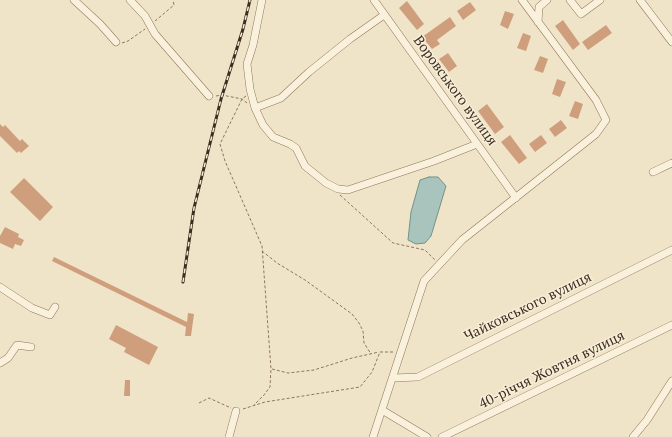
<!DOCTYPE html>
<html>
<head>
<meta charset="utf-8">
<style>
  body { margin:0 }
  canvas { display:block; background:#f0e4c8 }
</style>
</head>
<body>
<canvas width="672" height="437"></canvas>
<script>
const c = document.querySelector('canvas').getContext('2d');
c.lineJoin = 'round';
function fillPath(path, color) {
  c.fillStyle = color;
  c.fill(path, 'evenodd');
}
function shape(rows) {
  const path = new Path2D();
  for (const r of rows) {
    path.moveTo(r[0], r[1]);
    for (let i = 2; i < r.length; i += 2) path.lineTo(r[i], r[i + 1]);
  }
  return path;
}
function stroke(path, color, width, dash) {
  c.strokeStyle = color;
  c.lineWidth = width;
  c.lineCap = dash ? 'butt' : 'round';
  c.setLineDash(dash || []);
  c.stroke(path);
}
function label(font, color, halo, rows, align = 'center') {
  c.font = font + ' "PT Serif",serif';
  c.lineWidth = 3;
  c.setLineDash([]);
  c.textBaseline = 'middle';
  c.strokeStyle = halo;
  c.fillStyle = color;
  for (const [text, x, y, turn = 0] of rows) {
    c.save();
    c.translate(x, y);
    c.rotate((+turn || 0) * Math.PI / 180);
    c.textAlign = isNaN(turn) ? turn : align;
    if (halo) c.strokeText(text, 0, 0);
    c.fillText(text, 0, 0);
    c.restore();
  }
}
const water = shape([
  [429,177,438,177,446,186,431,236,425,243,416,244,408,240,411,212,420,180,429,177]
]);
fillPath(water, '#a9c4bc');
stroke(water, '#6f938a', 1);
fillPath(shape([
  [407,1,424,24,417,30,399,8],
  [470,2,476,10,463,20,457,11],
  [505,11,514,14,508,29,500,25],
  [450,17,456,26,437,40,440,44,432,49,422,37],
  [563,20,580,44,573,50,555,26],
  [606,25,612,33,588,50,582,42],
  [523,33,531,36,526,51,517,48],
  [448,53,457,66,449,72,439,59],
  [540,56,548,59,543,73,534,70],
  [557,79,566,82,560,97,552,94],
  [575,101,583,104,578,119,569,116],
  [487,104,504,127,495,134,478,111],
  [561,120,567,128,555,137,549,129],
  [0,124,3,127,5,125,20,141,22,139,29,146,21,153,19,151,17,153,0,136],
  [510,135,527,158,519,164,501,142],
  [541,135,547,143,535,152,529,144],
  [24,178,53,207,40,221,10,192],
  [5,227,19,234,18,237,24,240,21,246,15,244,13,249,0,243,0,236],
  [54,257,187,322,188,313,194,314,191,336,185,336,186,327,52,261],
  [116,325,158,347,149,365,124,352,126,348,109,339],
  [125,380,130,380,130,396,124,396]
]), '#cf9f7d');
const minor = shape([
  [74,0,100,24,116,42],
  [130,0,145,16,155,34,209,96],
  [262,0,253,45,247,64,250,89,255,108,263,125,273,137,290,144,296,148,305,166,326,183,338,189,348,190,434,161,477,144],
  [374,0,516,198],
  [570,0,581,14,600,0],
  [640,0,672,42],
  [538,22,539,7,547,0],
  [255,108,281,98,309,72,350,39,384,15],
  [653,172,672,163],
  [0,287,32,308,50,315,55,307],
  [0,363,8,358,17,345,31,347],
  [393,378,418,377,672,250],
  [382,410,427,437],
  [229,437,236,411],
  [373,437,424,281,462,240,596,134,606,120,596,100,522,0],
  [442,437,672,325],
  [633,437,647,420,672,381]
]);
stroke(minor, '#8d765c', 8);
stroke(shape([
  [155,21,174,5,173,0],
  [122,43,128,41,145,29],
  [216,96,222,95,242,99,247,103],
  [246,96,242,99,220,144,225,161,262,246,271,369,270,387,264,395,254,405],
  [340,195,393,243,425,250,435,260],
  [262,251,277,263,305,280,352,314,359,323,363,331,364,343,371,354],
  [272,369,288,373,314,370,352,358,379,352],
  [199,403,209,398,231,408],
  [243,409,265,402,360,387,372,372,380,352,395,352]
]), '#8d765c', 1, [3, 2]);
stroke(minor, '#faf1dc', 7);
const rail = shape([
  [183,282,194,208,221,99,243,29,250,0]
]);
stroke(rail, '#3d2e20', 3);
stroke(rail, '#f7eed8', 1.5, [4.5]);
label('14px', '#3d2e20', '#f7eed8', [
  ["Воровського вулиця",455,91,54],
  ["Чайковського вулиця",528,307,-26],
  ["40-річчя Жовтня вулиця",552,370,-26]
]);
</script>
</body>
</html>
